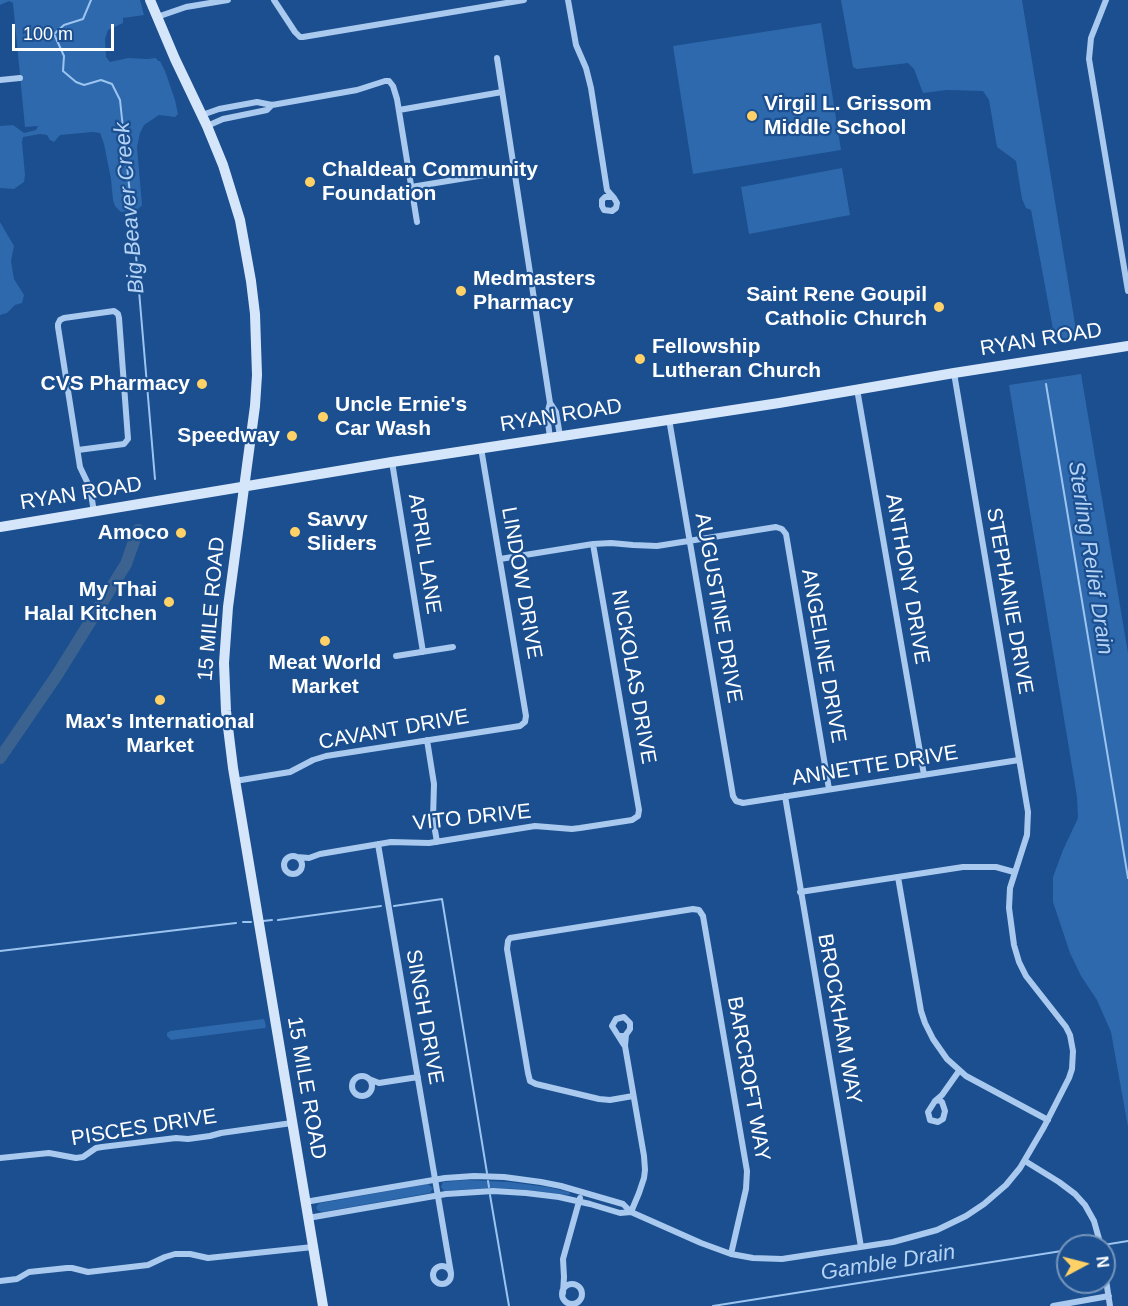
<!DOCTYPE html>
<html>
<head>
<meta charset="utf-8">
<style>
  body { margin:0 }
  #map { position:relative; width:1128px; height:1306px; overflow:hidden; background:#1b4f8f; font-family:Arial,sans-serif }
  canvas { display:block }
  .north { position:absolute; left:1056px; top:1234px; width:60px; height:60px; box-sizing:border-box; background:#1b4f8f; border:2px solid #7695bc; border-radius:50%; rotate:83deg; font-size:16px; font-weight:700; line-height:24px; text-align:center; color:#fff }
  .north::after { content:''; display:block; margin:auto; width:21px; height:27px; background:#ffd166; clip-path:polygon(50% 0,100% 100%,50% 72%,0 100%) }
  .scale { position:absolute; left:12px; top:24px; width:102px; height:27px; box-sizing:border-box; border:3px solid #fff; border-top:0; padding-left:8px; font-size:18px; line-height:21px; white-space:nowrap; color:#fff; -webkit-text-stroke:4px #1b4f8f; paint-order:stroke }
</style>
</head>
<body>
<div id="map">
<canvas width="1128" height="1306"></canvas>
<div class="north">N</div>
<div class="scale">100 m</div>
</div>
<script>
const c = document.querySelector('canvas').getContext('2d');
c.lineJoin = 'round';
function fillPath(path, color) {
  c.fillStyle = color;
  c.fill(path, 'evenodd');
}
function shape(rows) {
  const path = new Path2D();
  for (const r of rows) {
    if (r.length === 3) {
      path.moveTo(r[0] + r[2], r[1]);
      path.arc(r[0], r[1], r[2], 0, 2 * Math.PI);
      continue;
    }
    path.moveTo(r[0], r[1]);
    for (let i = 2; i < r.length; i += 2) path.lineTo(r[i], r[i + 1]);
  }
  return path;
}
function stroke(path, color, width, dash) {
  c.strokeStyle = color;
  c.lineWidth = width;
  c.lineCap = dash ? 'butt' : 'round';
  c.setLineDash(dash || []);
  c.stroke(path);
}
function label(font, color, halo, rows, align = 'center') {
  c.font = font + ' Arial,sans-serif';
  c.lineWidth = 4.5;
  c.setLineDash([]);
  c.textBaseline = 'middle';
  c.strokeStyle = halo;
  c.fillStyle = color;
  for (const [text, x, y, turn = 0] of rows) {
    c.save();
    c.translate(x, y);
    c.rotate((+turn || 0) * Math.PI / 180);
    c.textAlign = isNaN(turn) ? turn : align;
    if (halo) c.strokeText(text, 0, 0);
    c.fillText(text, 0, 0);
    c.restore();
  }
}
fillPath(shape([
  [0,0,140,0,144,15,123,18,123,23,108,30,105,39,106,57,110,62,128,58,147,59,156,58,158,61,160,61,165,71,175,100,178,114,175,117,159,115,144,125,140,133,137,147,142,205,137,210,121,212,115,206,113,200,111,179,104,144,100,133,93,132,60,135,54,142,50,140,47,135,40,134,23,137,22,142,25,175,24,182,14,189,0,188,0,126,13,125,24,133,36,130,38,126,25,127,13,3,9,1,0,5],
  [841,0,1022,0,1077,336,1055,340,1031,210,1026,208,1022,199,1016,161,997,147,989,100,983,91,947,90,923,93,914,69,908,63,857,69,853,67],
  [821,23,841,150,693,174,673,46],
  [842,168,850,215,749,234,741,187],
  [0,222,14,246,11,261,14,279,24,295,22,303,15,305,7,313,0,315],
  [1081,374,1128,653,1128,1127,1111,1032,1097,1000,1081,976,1070,953,1053,902,1053,877,1063,850,1078,818,1077,797,1009,385],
  [264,1019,266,1026,265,1028,171,1040,167,1036,167,1033,170,1031],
  [466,1180,509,1182,547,1187,569,1192,570,1194,569,1195,518,1189,491,1188,444,1191,441,1187,443,1182],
  [428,1184,433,1188,430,1193,323,1212,319,1211,316,1208,318,1204,321,1203]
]), '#2e69ad');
stroke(shape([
  [91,0,83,19,64,25,54,34,64,56,63,71,76,82,84,85,101,80,112,84,120,100,134,232,155,479],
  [1046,384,1128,878],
  [394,906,442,899,487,1173],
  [278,920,381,906],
  [263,921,272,920],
  [243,922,251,922],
  [0,951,236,923],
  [488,1181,489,1187],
  [490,1195,509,1306],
  [1097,1246,1128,1241],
  [713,1306,1068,1250]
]), '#9cc4f0', 2);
stroke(shape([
  [0,758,57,675,126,564,138,530]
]), '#3c6290', 12);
stroke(shape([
  [274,0,295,32,300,37,303,37,524,0],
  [568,0,576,45,586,68,591,88,607,190,614,198,617,203,616,208,612,211,604,210,602,206,602,200,605,197,613,197],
  [1106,0,1091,38,1089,59,1128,291],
  [157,17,186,7,228,0],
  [497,58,550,403,547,414,550,438],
  [0,80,20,78],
  [399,110,502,92],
  [202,115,219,109,257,102,272,105,357,90,385,81,389,81,393,86,397,99,417,222],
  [207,126,223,119,267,110,272,105],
  [411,187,515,170],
  [857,389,924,775],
  [550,403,556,412,560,436],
  [669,419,733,796,736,801,743,803,1019,760],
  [78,450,124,444,128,439,119,318,118,314,114,311,64,318,60,320,58,324,58,327,80,467,90,488,94,512],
  [392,462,423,652],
  [500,559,593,544,611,543,633,545,657,546,776,527,782,529,786,534,829,789],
  [396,656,453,647],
  [427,740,434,784,433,819,437,842],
  [235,781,290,772,313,760,326,756,520,726,525,722,526,716,481,448],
  [785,796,861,1247],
  [378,844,451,1273],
  [293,865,9],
  [297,857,309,858,320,854,391,842,429,843,535,826,572,829,580,828,632,820,638,816,639,810,593,544],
  [898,877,921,1011,925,1023,933,1039,947,1059,966,1076,1048,1120],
  [800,892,963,867,996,867,1014,872],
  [626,1035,625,1046,644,1156,645,1170,644,1178,639,1193,631,1212],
  [619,1036,625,1036,630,1029,630,1023,624,1017,616,1019,612,1026,624,1045],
  [362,1086,10],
  [369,1079,379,1083,418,1077],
  [633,1096,610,1100,599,1099,536,1084,530,1081,528,1073,507,949,508,941,510,938,693,909,699,910,703,916,747,1171,746,1189,731,1254],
  [935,1101,939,1100,942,1102,945,1111,943,1119,938,1122,930,1120,928,1112,935,1101,942,1095,959,1071],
  [0,1158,49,1153,76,1158,83,1157,96,1148,102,1147,176,1138,188,1139,210,1136,221,1133,292,1123],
  [1025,1161,1059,1182,1075,1194,1085,1205,1094,1221,1101,1246],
  [305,1202,445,1178,474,1176,504,1177,541,1182,561,1186,623,1204,631,1212,701,1243,731,1254,753,1258,782,1259,893,1242,937,1230,966,1216,984,1204,1006,1185,1020,1168,1044,1127,1069,1078,1072,1069,1073,1051,1070,1035,1066,1027,1026,976,1019,962,1014,945,1009,908,1010,888,1027,835,1028,812,954,373],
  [308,1218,446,1194,493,1191,526,1193,559,1197,590,1204,620,1213,631,1212],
  [442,1275,9],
  [1104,1267,1110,1306],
  [0,1281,17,1279,29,1272,67,1268,72,1268,88,1272,148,1265,165,1257,175,1254,190,1254,208,1258,313,1247],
  [572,1294,10],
  [563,1293,564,1277,563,1259,580,1198],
  [1053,1306,1109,1296]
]), '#a9c9ee', 6);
stroke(shape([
  [150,0,175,59,207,126,223,165,240,220,251,281,255,314,257,375,255,406,228,607,224,663,226,711,233,768,323,1306],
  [0,527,392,462,779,403,954,373,1128,346]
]), '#d6e6fa', 10);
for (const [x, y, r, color] of [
  [752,116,6,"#ffd166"],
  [310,182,6,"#ffd166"],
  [461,291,6,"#ffd166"],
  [939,307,6,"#ffd166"],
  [640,359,6,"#ffd166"],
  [202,384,6,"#ffd166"],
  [323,417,6,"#ffd166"],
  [292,436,6,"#ffd166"],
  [295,532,6,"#ffd166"],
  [181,533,6,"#ffd166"],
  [169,602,6,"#ffd166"],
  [325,641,6,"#ffd166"],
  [160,700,6,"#ffd166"]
]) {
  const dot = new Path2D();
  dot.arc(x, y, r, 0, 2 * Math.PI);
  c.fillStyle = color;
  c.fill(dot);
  stroke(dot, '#1b4f8f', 2);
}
label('bold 21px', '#fff', '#1b4f8f', [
  ["Virgil L. Grissom",764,104],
  ["Middle School",764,128],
  ["Chaldean Community",322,170],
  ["Foundation",322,194],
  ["Medmasters",473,279],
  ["Pharmacy",473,303],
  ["Saint Rene Goupil",927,295,"right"],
  ["Catholic Church",927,319,"right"],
  ["Fellowship",652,347],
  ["Lutheran Church",652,371],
  ["CVS Pharmacy",190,384,"right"],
  ["Uncle Ernie's",335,405],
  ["Car Wash",335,429],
  ["Speedway",280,436,"right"],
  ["Savvy",307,520],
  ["Sliders",307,544],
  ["Amoco",169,533,"right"],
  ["My Thai",157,590,"right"],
  ["Halal Kitchen",157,614,"right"],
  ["Meat World",325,663,"center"],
  ["Market",325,687,"center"],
  ["Max's International",160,722,"center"],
  ["Market",160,746,"center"]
], 'left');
label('21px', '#fff', '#1b4f8f', [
  ["RYAN ROAD",1041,340,-9],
  ["RYAN ROAD",561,416,-9],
  ["RYAN ROAD",81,494,-9],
  ["APRIL LANE",424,554,81],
  ["ANTHONY DRIVE",907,579,80],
  ["LINDOW DRIVE",521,583,80],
  ["STEPHANIE DRIVE",1009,601,80],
  ["AUGUSTINE DRIVE",718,608,80],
  ["15 MILE ROAD",212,609,-85],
  ["ANGELINE DRIVE",823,656,80],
  ["NICKOLAS DRIVE",633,677,80],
  ["CAVANT DRIVE",394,730,-10],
  ["ANNETTE DRIVE",875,766,-9],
  ["VITO DRIVE",472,818,-6],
  ["SINGH DRIVE",424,1017,80],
  ["BROCKHAM WAY",839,1019,80],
  ["BARCROFT WAY",748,1079,80],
  ["15 MILE ROAD",306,1088,80],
  ["PISCES DRIVE",144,1128,-9]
]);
label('italic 22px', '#b5d3f5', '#1b4f8f', [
  ["Big Beaver Creek",130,208,-95],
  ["Sterling Relief Drain",1090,558,81],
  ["Gamble Drain",888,1263,-9]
]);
</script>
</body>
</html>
